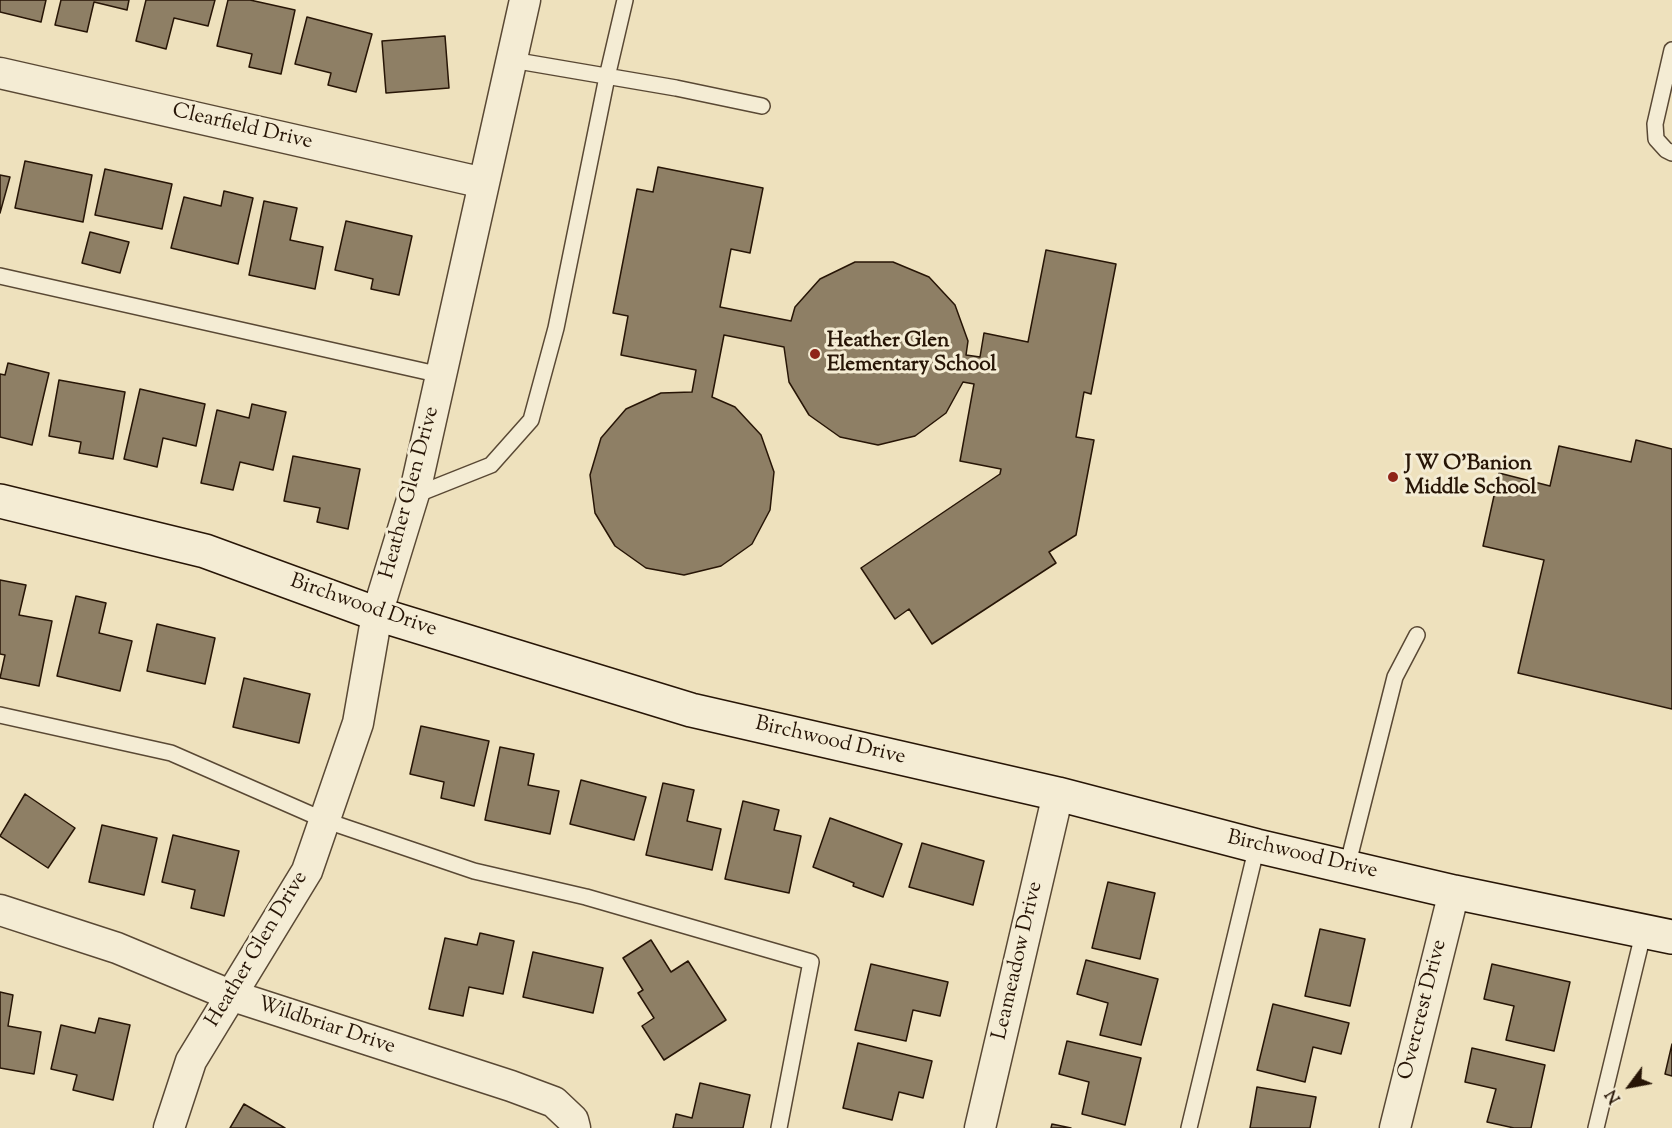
<!DOCTYPE html>
<html>
<head>
<meta charset="utf-8">
<style>
  body { margin:0 }
  #map { position:relative; width:1672px; height:1128px; overflow:hidden; background:#eee1bd; font-family:"Sorts Mill Goudy",serif }
  canvas { display:block }
  .north { position:absolute; left:1600px; top:1056px; width:60px; height:60px; -webkit-text-stroke:4px #f4ecd4; paint-order:stroke; rotate:238deg; font-size:16px; font-weight:700; line-height:24px; text-align:center; color:#271506 }
  .north::after { content:''; display:block; margin:auto; width:21px; height:27px; background:#271506; clip-path:polygon(50% 0,100% 100%,50% 72%,0 100%) }
</style>
</head>
<body>
<div id="map">
<canvas width="1672" height="1128"></canvas>
<div class="north">N</div>
</div>
<script>
const c = document.querySelector('canvas').getContext('2d');
c.lineJoin = 'round';
function fillPath(path, color) {
  c.fillStyle = color;
  c.fill(path, 'evenodd');
}
function shape(rows) {
  const path = new Path2D();
  for (const r of rows) {
    path.moveTo(r[0], r[1]);
    for (let i = 2; i < r.length; i += 2) path.lineTo(r[i], r[i + 1]);
  }
  return path;
}
function stroke(path, color, width, dash) {
  c.strokeStyle = color;
  c.lineWidth = width;
  c.lineCap = dash ? 'butt' : 'round';
  c.setLineDash(dash || []);
  c.stroke(path);
}
function label(font, color, halo, rows, align = 'center') {
  c.font = font + ' "Sorts Mill Goudy",serif';
  c.lineWidth = 6;
  c.setLineDash([]);
  c.textBaseline = 'middle';
  c.strokeStyle = halo;
  c.fillStyle = color;
  for (const [text, x, y, turn = 0] of rows) {
    c.save();
    c.translate(x, y);
    c.rotate((+turn || 0) * Math.PI / 180);
    c.textAlign = isNaN(turn) ? turn : align;
    if (halo) c.strokeText(text, 0, 0);
    c.fillText(text, 0, 0);
    c.restore();
  }
}
const building = shape([
  [0,0,46,0,41,22,0,12,0,0],
  [61,0,129,0,127,10,94,2,87,32,55,25,61,0],
  [146,0,215,0,208,26,174,18,166,49,136,41,146,0],
  [228,0,250,0,295,10,281,74,249,67,252,54,217,46,228,0],
  [307,17,372,34,356,92,328,85,331,73,295,64,307,17],
  [445,36,449,88,386,93,382,41,445,36],
  [25,161,92,175,83,222,15,208,25,161],
  [658,167,763,188,750,253,731,249,720,307,791,321,795,307,820,279,855,262,893,262,929,277,955,305,968,341,966,355,980,357,984,333,1028,342,1046,250,1116,264,1091,394,1084,392,1076,437,1094,440,1076,535,1049,552,1056,563,932,644,909,609,895,619,861,568,1000,474,1001,469,960,461,974,384,963,382,946,413,915,436,878,445,840,437,809,415,789,382,784,347,724,335,712,397,735,407,761,435,774,472,770,510,752,544,721,566,684,575,646,568,615,546,595,513,590,475,601,438,626,409,661,393,692,392,696,370,621,355,628,316,613,313,637,189,653,192,658,167],
  [105,169,172,184,162,229,95,215,105,169],
  [0,175,10,177,0,213,0,175],
  [224,191,253,198,238,264,171,248,184,197,221,206,224,191],
  [264,201,297,208,290,240,323,247,315,289,249,275,264,201],
  [346,221,412,236,399,295,371,289,373,279,335,270,346,221],
  [90,232,129,242,120,273,82,263,90,232],
  [8,363,49,373,32,445,0,437,0,374,5,375,8,363],
  [59,380,125,392,113,459,79,453,81,442,49,436,59,380],
  [140,389,205,404,196,446,163,438,157,467,124,459,140,389],
  [252,404,286,412,273,470,240,462,233,490,201,483,217,410,249,418,252,404],
  [1636,440,1672,449,1672,709,1518,673,1544,560,1483,546,1499,473,1550,486,1559,446,1631,462,1636,440],
  [293,456,360,469,348,529,317,522,320,508,284,501,293,456],
  [0,580,26,585,19,615,52,621,39,686,0,678,5,655,0,654,0,580],
  [76,596,106,603,99,633,132,641,120,691,57,676,76,596],
  [157,624,215,638,205,684,147,671,157,624],
  [244,678,310,694,299,743,233,727,244,678],
  [421,726,489,741,474,806,441,798,444,782,410,774,421,726],
  [500,747,534,754,528,785,559,791,550,834,485,820,500,747],
  [581,780,646,797,634,840,570,824,581,780],
  [663,783,694,790,687,821,721,829,712,870,646,855,663,783],
  [25,794,75,828,48,868,0,836,25,794],
  [743,801,779,810,774,830,801,836,789,893,725,879,743,801],
  [830,818,902,844,883,897,853,886,854,883,813,867,830,818],
  [102,825,157,838,144,895,89,882,102,825],
  [173,835,239,851,224,916,191,908,195,890,162,882,173,835],
  [922,843,984,861,973,905,909,887,922,843],
  [1108,882,1155,893,1140,959,1092,948,1108,882],
  [1320,929,1365,939,1350,1006,1305,996,1320,929],
  [480,933,514,941,503,994,469,987,463,1016,429,1009,445,938,477,945,480,933],
  [651,940,671,972,688,961,726,1020,664,1060,642,1026,654,1018,638,993,643,990,623,958,651,940],
  [533,952,603,968,593,1013,523,997,533,952],
  [1086,960,1158,979,1141,1045,1100,1035,1108,1003,1077,994,1086,960],
  [871,964,948,982,940,1016,913,1010,906,1041,855,1030,871,964],
  [1492,964,1570,982,1554,1051,1506,1040,1514,1006,1484,999,1492,964],
  [0,992,13,995,8,1026,41,1032,34,1074,0,1068,0,992],
  [1273,1004,1349,1023,1341,1054,1313,1047,1305,1082,1257,1070,1273,1004],
  [99,1018,130,1025,113,1100,73,1090,77,1075,51,1069,61,1025,95,1033,99,1018],
  [1067,1041,1141,1058,1125,1125,1082,1114,1089,1082,1059,1074,1067,1041],
  [858,1043,932,1061,923,1098,899,1092,892,1120,843,1108,858,1043],
  [1672,1044,1672,1076,1665,1074,1672,1044],
  [1472,1048,1545,1065,1531,1128,1514,1128,1487,1122,1496,1089,1465,1082,1472,1048],
  [700,1083,750,1095,743,1128,673,1128,676,1114,692,1118,700,1083],
  [1257,1087,1316,1097,1310,1128,1250,1128,1257,1087],
  [244,1104,285,1128,230,1128,244,1104],
  [1052,1124,1071,1128,1051,1128,1052,1124]
]);
fillPath(building, '#8e7f65');
stroke(building, '#271506', 1.5);
const lane = shape([
  [1672,50,1655,124,1656,139,1666,150,1672,153],
  [512,60,676,88,762,106],
  [0,276,441,375],
  [413,496,491,465,531,420,556,328,607,77,625,0],
  [0,715,171,753,324,820,474,871,586,897,811,962,779,1128],
  [1347,867,1395,677,1417,635],
  [1189,1128,1257,846],
  [1596,1128,1644,930]
]);
const street = shape([
  [0,73,484,183],
  [0,910,117,948,230,995,511,1086,554,1102,573,1120,575,1128],
  [169,1128,191,1061,307,871,358,723,377,614,416,487,525,0],
  [980,1128,1058,794],
  [1395,1128,1454,892]
]);
const secondary = shape([
  [0,501,205,551,377,614,691,710,1058,794,1257,846,1454,892,1672,937]
]);
stroke(lane, '#594834', 18);
stroke(street, '#594834', 33);
stroke(secondary, '#271506', 36);
stroke(lane, '#f4ecd4', 15);
stroke(street, '#f4ecd4', 30);
stroke(secondary, '#f4ecd4', 33);
for (const [x, y, r, color] of [
  [815,354,6,"#8f2418"],
  [1393,477,6,"#8f2418"]
]) {
  const dot = new Path2D();
  dot.arc(x, y, r, 0, 2 * Math.PI);
  c.fillStyle = color;
  c.fill(dot);
  stroke(dot, '#f4ecd4', 2);
}
label('21px', '#271506', '#f4ecd4', [
  ["Clearfield Drive",242,128,13],
  ["Heather Glen Drive",411,493,-75],
  ["Birchwood Drive",363,607,19],
  ["Birchwood Drive",830,742,13],
  ["Birchwood Drive",1302,856,13],
  ["Heather Glen Drive",258,950,-59],
  ["Leameadow Drive",1019,961,-77],
  ["Overcrest Drive",1424,1010,-76],
  ["Wildbriar Drive",326,1027,18]
]);
label('bold 21px', '#271506', '#f4ecd4', [
  ["Heather Glen",827,342],
  ["Elementary School",827,366],
  ["J W O'Banion",1405,465],
  ["Middle School",1405,489]
], 'left');
</script>
</body>
</html>
